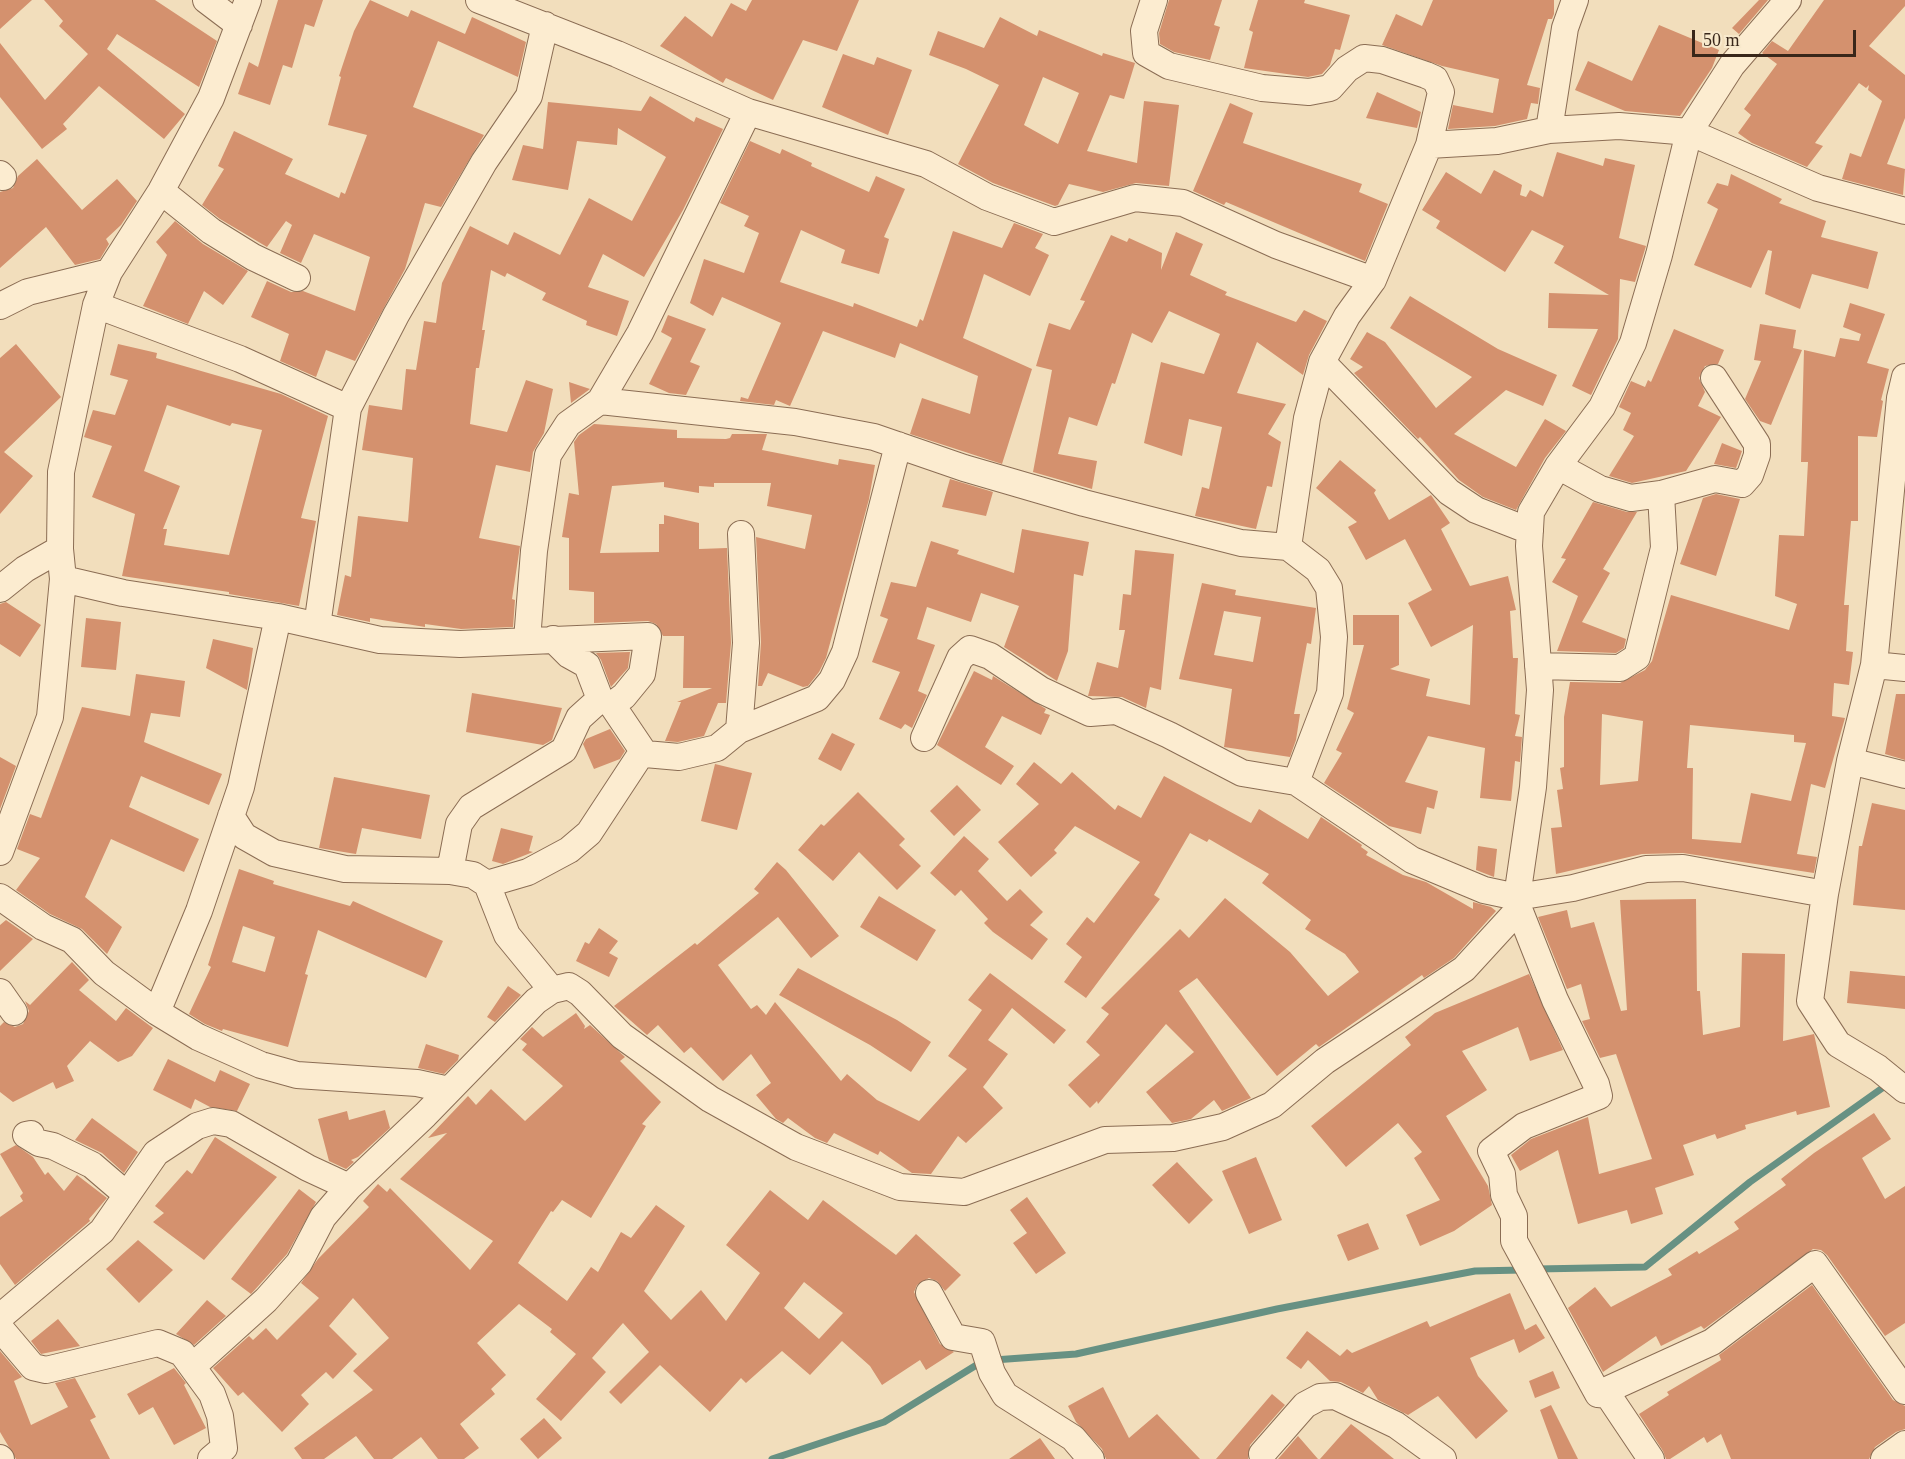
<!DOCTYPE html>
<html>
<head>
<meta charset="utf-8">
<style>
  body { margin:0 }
  #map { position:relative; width:1905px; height:1459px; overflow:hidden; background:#f2debc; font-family:"Times New Roman",serif }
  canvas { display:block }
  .scale { position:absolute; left:1692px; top:30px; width:164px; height:27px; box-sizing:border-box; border:3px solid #39271a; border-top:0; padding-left:8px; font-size:18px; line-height:21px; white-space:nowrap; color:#39271a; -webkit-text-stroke:4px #f8e9cc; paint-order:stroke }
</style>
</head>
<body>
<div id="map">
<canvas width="1905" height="1459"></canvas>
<div class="scale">50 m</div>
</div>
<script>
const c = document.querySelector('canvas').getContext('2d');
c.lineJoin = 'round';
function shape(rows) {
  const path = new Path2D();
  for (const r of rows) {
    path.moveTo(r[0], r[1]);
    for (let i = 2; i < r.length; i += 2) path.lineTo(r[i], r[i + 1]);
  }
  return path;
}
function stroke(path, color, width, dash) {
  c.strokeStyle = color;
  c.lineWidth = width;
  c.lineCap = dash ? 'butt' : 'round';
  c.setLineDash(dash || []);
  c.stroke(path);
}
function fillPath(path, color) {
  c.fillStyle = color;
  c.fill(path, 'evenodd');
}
stroke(shape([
  [1537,1269,1645,1267,1750,1182,1888,1084],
  [994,1360,1076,1354,1277,1309,1475,1271,1523,1270],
  [772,1459,884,1422,983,1361]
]), '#679183', 7);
fillPath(shape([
  [0,0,32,0,0,29],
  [44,0,155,0,217,41,199,87,117,34,107,49,185,114,164,139,99,86,63,124,67,129,42,149,0,97,0,43,45,100,88,54,59,26,63,21],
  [278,0,323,0,314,27,305,24,292,68,283,65,270,105,238,94,249,62,258,67],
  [370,0,408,17,411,10,465,34,472,17,526,42,518,77,438,41,413,107,484,135,441,207,425,203,405,269,355,361,326,350,316,377,280,361,289,334,251,317,267,281,291,292,303,291,355,311,370,257,314,234,301,263,280,253,292,225,286,221,267,247,220,219,202,205,224,169,218,166,234,131,293,159,285,174,339,198,341,192,345,194,367,135,328,125,341,77,339,76,354,31],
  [752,0,859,0,837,51,803,40,773,100,726,78,723,83,660,46,685,16,712,37,731,3,746,11],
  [1169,0,1222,0,1214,25,1220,27,1210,60,1174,52,1160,44,1159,33],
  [1258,0,1305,0,1304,3,1350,15,1340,50,1335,49,1330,65,1322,74,1308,77,1244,68,1253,32,1249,30],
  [1433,0,1554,0,1554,14,1552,19,1548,19,1527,85,1540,88,1538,104,1531,103,1527,119,1495,126,1448,129,1453,105,1493,113,1499,79,1442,66,1382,45,1396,14,1422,26],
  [1759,0,1768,0,1739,34,1732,28],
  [1824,0,1905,0,1905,6,1869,46,1905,75,1905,118,1887,164,1905,169,1903,195,1842,179,1850,153,1861,157,1882,101,1868,90,1869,85,1866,88,1859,83,1815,143,1823,146,1807,167,1752,143,1738,133,1751,115,1744,109,1777,64,1762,53,1772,41,1788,51],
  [1000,17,1037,36,1039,30,1102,56,1103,53,1135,63,1124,99,1110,95,1087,151,1137,163,1144,101,1179,105,1169,186,1136,183,1103,192,1069,184,1058,205,1055,206,993,183,958,164,999,85,966,69,929,55,938,31,984,48],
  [1043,77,1079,93,1058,144,1024,125],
  [1659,25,1719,50,1712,68,1680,116,1625,111,1575,90,1588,61,1632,81],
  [843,54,874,65,877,57,912,70,888,135,822,107],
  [1377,92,1421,112,1417,128,1366,118],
  [650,96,694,122,696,117,723,129,683,210,644,277,603,254,588,287,629,301,617,336,586,325,587,321,542,300,546,293,507,273,505,277,491,270,482,330,485,330,479,368,476,368,470,424,507,432,526,380,553,389,544,433,533,452,530,472,496,465,479,538,520,546,512,599,515,600,513,627,461,629,425,624,425,627,370,618,370,622,337,615,345,575,351,577,358,516,408,522,413,458,362,450,369,405,402,410,406,369,416,370,424,321,436,323,442,283,470,226,508,245,514,232,560,255,589,198,632,221,666,157,618,128,617,145,577,141,568,190,512,180,523,145,543,149,548,102,641,111],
  [1230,103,1253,113,1243,143,1362,184,1359,192,1388,204,1365,261,1226,202,1224,205,1193,191],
  [750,141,780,154,782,149,812,163,811,166,869,192,876,176,905,189,884,237,889,239,879,274,841,263,845,250,801,230,780,282,853,307,854,303,917,327,920,319,923,321,953,231,1002,248,1014,223,1043,234,1035,248,1049,255,1030,296,984,274,963,338,1032,369,1002,464,910,434,922,398,970,414,978,376,900,343,895,358,823,331,790,406,776,400,774,405,740,401,741,397,748,399,781,323,722,297,713,316,690,303,704,259,744,273,759,233,744,226,749,216,720,203],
  [1557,152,1603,166,1605,158,1635,165,1619,238,1646,246,1635,282,1620,279,1618,339,1591,395,1572,386,1598,329,1548,328,1549,293,1609,295,1554,263,1564,246,1532,230,1505,272,1436,228,1440,221,1422,210,1446,172,1481,194,1494,170,1522,185,1520,195,1526,197,1530,190,1543,197],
  [37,159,82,210,117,179,137,201,121,225,106,239,109,244,100,259,75,265,46,227,0,268,0,192,13,188,18,176],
  [1731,174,1782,199,1779,203,1826,221,1821,237,1878,252,1868,289,1812,274,1800,309,1765,294,1772,251,1768,250,1751,288,1694,265,1718,209,1707,203,1717,183,1728,186],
  [175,221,203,244,248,271,223,305,204,291,188,324,143,306,167,255,156,242],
  [1176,232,1203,244,1190,275,1227,292,1225,295,1296,322,1304,310,1327,321,1309,355,1303,375,1257,342,1237,393,1286,404,1268,434,1281,442,1272,487,1267,486,1256,529,1195,516,1202,487,1209,489,1222,427,1189,419,1182,456,1144,443,1161,362,1204,374,1220,334,1169,311,1152,343,1132,333,1115,384,1112,383,1097,426,1069,417,1058,454,1097,461,1092,489,1033,472,1052,370,1036,366,1049,323,1070,330,1085,301,1080,300,1111,235,1127,242,1129,238,1162,253,1161,270],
  [1410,296,1498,349,1557,375,1543,406,1506,390,1454,434,1516,467,1545,419,1566,431,1545,458,1516,510,1483,497,1459,480,1420,437,1418,439,1354,373,1363,367,1350,359,1367,332,1385,342,1436,408,1472,377,1390,328],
  [1850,303,1885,314,1867,363,1889,369,1881,400,1883,401,1877,437,1858,436,1858,521,1851,521,1844,605,1849,605,1846,651,1853,652,1849,685,1834,683,1832,716,1845,718,1825,788,1811,784,1797,854,1817,857,1814,873,1683,853,1642,854,1556,874,1551,828,1562,827,1557,790,1563,789,1560,768,1564,767,1564,717,1570,682,1620,683,1645,670,1652,661,1671,595,1789,630,1797,604,1775,596,1779,535,1804,536,1808,462,1801,462,1804,350,1835,357,1840,338,1859,341,1861,334,1843,327],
  [1602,714,1643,721,1638,781,1600,785],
  [1690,725,1794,735,1794,742,1806,743,1791,801,1751,793,1741,843,1692,839,1693,768,1687,768],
  [668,315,706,329,690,362,700,366,686,395,669,393,649,384,672,338,661,332],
  [1760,324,1796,330,1793,348,1802,350,1771,425,1760,421,1745,399,1761,361,1754,360],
  [1674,329,1724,350,1718,364,1705,366,1699,378,1705,392,1698,406,1721,417,1686,471,1632,483,1609,476,1634,436,1623,430,1631,413,1619,407,1631,381,1645,387,1648,380,1651,382],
  [16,344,61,397,4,452,33,476,0,514,0,358],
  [118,344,157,353,156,358,281,394,328,416,301,518,316,521,299,606,229,594,229,592,122,576,135,514,92,497,112,446,84,437,93,410,115,415,128,380,110,375],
  [167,405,230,426,232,423,262,430,229,555,164,545,167,529,163,529,180,486,144,471],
  [569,382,590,389,571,403],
  [594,424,677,430,677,438,726,439,730,438,732,434,767,434,762,450,838,465,839,459,875,465,869,499,826,658,819,672,808,686,803,687,768,673,762,686,758,686,761,642,756,537,805,549,812,515,767,506,771,483,714,483,714,487,699,486,699,493,664,487,664,482,612,486,600,553,659,552,659,524,664,524,664,515,699,523,699,549,727,548,731,643,726,703,718,703,704,736,678,742,665,741,681,702,677,702,712,688,683,688,684,636,663,636,656,624,648,621,594,623,594,592,569,590,569,538,562,537,569,493,579,495,574,442,579,435],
  [1722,443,1742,451,1736,468,1714,464],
  [1340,460,1376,490,1374,493,1389,520,1431,495,1450,523,1441,529,1470,586,1508,576,1516,610,1510,611,1513,658,1518,658,1515,714,1520,715,1515,736,1522,737,1520,762,1515,761,1511,801,1480,798,1485,748,1428,736,1405,782,1438,791,1434,809,1427,807,1421,834,1389,826,1324,783,1342,753,1336,750,1354,713,1347,709,1364,645,1353,645,1353,615,1399,615,1399,665,1390,669,1430,679,1426,696,1470,705,1473,625,1431,647,1408,603,1432,590,1405,539,1366,560,1348,527,1357,522,1316,488],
  [950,479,993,492,986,516,942,507],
  [1716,494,1740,499,1716,576,1680,564,1703,498],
  [1593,502,1627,512,1637,512,1603,569,1610,573,1582,622,1626,639,1624,648,1616,653,1557,651,1578,596,1552,582,1566,559,1561,558],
  [1022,529,1089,542,1083,576,1074,574,1068,651,1057,681,1004,647,1019,606,981,593,971,622,927,607,917,639,935,645,918,691,927,695,912,728,905,724,901,729,879,719,900,672,872,662,888,619,880,616,891,582,916,587,931,541,959,550,957,554,1014,573],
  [1135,550,1174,554,1161,690,1150,687,1146,708,1122,697,1088,696,1097,662,1118,668,1125,630,1119,630,1123,594,1131,595],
  [1202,583,1236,590,1235,595,1316,608,1311,644,1307,643,1294,714,1300,714,1296,740,1290,757,1224,747,1232,689,1179,679],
  [1224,611,1261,617,1253,662,1214,655],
  [6,602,41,625,20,657,0,644,0,604],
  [86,618,121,622,116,670,81,667],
  [213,639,253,648,247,690,206,668],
  [630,652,628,668,611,687,601,660,596,653],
  [974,671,992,680,993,676,1046,709,1044,713,1050,715,1041,735,1002,716,985,747,1014,766,1001,785,937,745],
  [136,674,185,681,180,717,151,713,144,742,222,774,209,805,141,776,129,807,199,839,184,872,111,839,85,897,122,927,107,954,82,929,50,914,16,890,40,858,17,849,30,814,41,818,82,707,130,716],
  [472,693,562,708,552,740,543,745,466,732],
  [1896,694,1905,694,1905,760,1885,754],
  [610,729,625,751,620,759,594,769,583,744,586,739],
  [832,733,855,744,841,771,818,759],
  [0,757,16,766,0,809],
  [1034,762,1061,784,1072,772,1115,810,1118,805,1141,818,1164,776,1251,823,1259,809,1308,839,1321,817,1362,845,1361,847,1368,852,1366,855,1403,875,1426,882,1473,909,1473,902,1491,907,1496,911,1454,958,1424,978,1422,975,1319,1047,1316,1044,1277,1076,1197,978,1179,991,1251,1098,1222,1111,1214,1100,1191,1119,1172,1123,1146,1092,1194,1052,1166,1024,1098,1104,1097,1101,1090,1108,1068,1085,1100,1055,1086,1042,1109,1014,1101,1008,1180,929,1189,938,1225,898,1290,952,1328,996,1359,972,1345,954,1305,929,1311,920,1262,883,1269,874,1209,839,1207,842,1190,833,1154,895,1160,899,1086,998,1064,982,1082,957,1066,944,1087,917,1094,923,1140,862,1075,826,1054,850,1057,853,1031,877,998,842,1039,804,1016,784],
  [715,764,752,773,737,830,701,821],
  [334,777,430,795,421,839,362,828,356,854,319,848],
  [957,785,981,810,954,836,930,811],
  [858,792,905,839,899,845,921,866,897,890,859,852,833,881,798,850,821,824,824,826],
  [1872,803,1905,810,1905,910,1853,905,1859,846,1862,846],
  [501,828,533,836,529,851,533,852,503,864,492,861],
  [964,836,989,859,978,871,1007,901,1020,889,1043,912,1030,925,1048,939,1032,960,993,932,984,923,988,919,961,890,955,896,930,873],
  [1478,846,1497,849,1494,877,1476,870],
  [777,862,786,870,839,936,811,958,778,917,718,965,751,1009,757,1005,766,1015,775,1002,841,1081,847,1074,877,1100,919,1121,967,1069,948,1056,982,1010,968,1000,990,973,1066,1030,1054,1044,1012,1008,988,1040,1008,1054,983,1087,1003,1108,966,1143,958,1136,931,1174,912,1173,880,1151,878,1155,834,1133,827,1143,815,1138,788,1118,783,1123,776,1119,756,1095,771,1083,751,1054,723,1081,691,1047,684,1053,658,1025,647,1035,614,1006,695,943,697,945,759,893,754,889],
  [239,869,274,881,273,884,350,906,353,901,443,941,426,978,318,930,305,974,308,975,288,1047,223,1029,222,1031,205,1024,189,1014,211,967,208,965],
  [243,926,275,937,265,972,232,962],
  [879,896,936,930,917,961,860,927],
  [1696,899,1697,991,1700,991,1703,1035,1740,1027,1742,953,1785,954,1783,1041,1814,1034,1830,1107,1797,1115,1796,1111,1745,1125,1746,1129,1717,1139,1715,1134,1683,1145,1694,1175,1655,1188,1663,1214,1631,1224,1627,1210,1578,1224,1558,1150,1520,1171,1511,1155,1531,1139,1588,1117,1599,1174,1652,1159,1616,1054,1600,1058,1582,1021,1590,1019,1581,984,1567,989,1538,917,1567,910,1571,928,1594,922,1621,1011,1627,1010,1620,900],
  [6,920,33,939,0,971,0,925],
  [599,928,618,941,609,953,618,958,609,977,576,961,585,942,589,944],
  [72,962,89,980,79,990,116,1021,126,1008,153,1028,132,1056,118,1062,90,1041,67,1066,74,1081,56,1089,53,1082,13,1102,0,1092,0,1026,4,1022,15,1027,23,1024,29,1011,25,1001,30,1005],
  [798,968,897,1020,931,1042,911,1072,870,1045,779,995],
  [1850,971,1905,976,1905,1009,1847,1003],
  [1529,974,1563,1050,1530,1061,1518,1027,1462,1051,1487,1090,1446,1116,1488,1186,1492,1205,1454,1231,1420,1246,1406,1215,1440,1200,1414,1158,1422,1152,1398,1123,1346,1167,1311,1126,1411,1045,1405,1037,1435,1013],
  [508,986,521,995,495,1022,487,1017],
  [576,1013,585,1026,584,1029,590,1025,625,1057,620,1061,661,1102,642,1124,646,1126,591,1218,562,1200,553,1212,551,1211,518,1263,567,1301,591,1267,598,1272,621,1232,631,1238,656,1205,685,1226,644,1291,671,1320,701,1290,726,1321,760,1273,726,1245,770,1190,808,1220,823,1200,896,1255,916,1234,961,1275,945,1291,937,1281,929,1278,917,1285,914,1292,940,1344,954,1352,926,1370,920,1360,882,1385,870,1366,842,1341,810,1375,782,1351,746,1383,741,1378,710,1412,660,1365,621,1404,609,1392,649,1352,623,1323,592,1358,606,1372,561,1421,536,1399,576,1354,550,1332,552,1329,519,1304,477,1343,506,1375,491,1389,495,1394,460,1424,479,1448,464,1459,438,1459,421,1437,392,1459,374,1459,356,1436,324,1459,302,1459,294,1448,373,1390,353,1371,389,1338,353,1298,329,1326,357,1354,333,1379,326,1372,301,1395,309,1404,282,1432,243,1392,238,1396,213,1368,249,1336,253,1340,266,1328,277,1340,319,1298,301,1283,318,1259,369,1207,363,1201,378,1184,387,1192,390,1188,470,1270,493,1241,400,1179,447,1133,428,1138,468,1096,476,1105,491,1089,525,1121,563,1086,522,1050,527,1044,520,1039,532,1027,543,1037],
  [804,1282,843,1313,819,1339,784,1308],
  [426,1044,459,1055,458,1060,444,1074,418,1068],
  [168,1059,215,1082,220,1070,250,1084,237,1111,210,1107,195,1099,191,1109,153,1090],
  [385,1110,390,1128,358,1157,351,1160,354,1162,346,1169,329,1161,318,1119,347,1111,349,1120],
  [1874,1113,1891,1139,1862,1158,1885,1199,1905,1186,1905,1323,1885,1336,1827,1255,1821,1250,1813,1249,1704,1329,1701,1326,1661,1346,1656,1336,1603,1372,1568,1308,1595,1287,1611,1307,1672,1275,1668,1269,1697,1251,1699,1254,1739,1229,1734,1222,1786,1185,1781,1179,1814,1153],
  [92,1118,138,1152,124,1173,102,1153,75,1140],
  [215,1137,277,1177,204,1260,153,1222,164,1213,155,1206,187,1170,192,1174],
  [16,1145,33,1157,45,1175,48,1172,64,1191,77,1175,107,1198,89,1219,90,1221,15,1285,0,1264,0,1217,23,1201,20,1196,23,1193,0,1154],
  [1256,1157,1282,1220,1249,1234,1222,1171],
  [1177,1162,1213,1200,1189,1224,1152,1185],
  [299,1189,316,1202,287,1254,251,1294,231,1279],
  [1027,1197,1066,1253,1036,1274,1013,1243,1027,1233,1010,1210],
  [1368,1223,1379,1249,1348,1261,1337,1235],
  [138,1240,173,1270,139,1303,106,1269],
  [1812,1285,1893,1400,1905,1406,1905,1429,1896,1432,1875,1447,1869,1459,1731,1459,1721,1434,1707,1443,1704,1437,1670,1459,1666,1459,1663,1451,1639,1414,1669,1395,1667,1392,1721,1360,1719,1355],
  [1510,1293,1525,1330,1536,1324,1545,1338,1519,1353,1514,1339,1470,1358,1478,1376,1508,1411,1476,1439,1438,1396,1408,1415,1378,1400,1369,1386,1363,1393,1341,1382,1330,1381,1308,1360,1301,1369,1286,1358,1307,1331,1340,1356,1347,1349,1352,1353,1427,1321,1430,1327],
  [207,1300,226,1316,194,1345,176,1334],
  [58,1319,80,1346,41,1354,31,1341],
  [0,1351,22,1377,14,1381,31,1425,68,1407,55,1383,75,1378,96,1417,90,1420,110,1459,16,1459,0,1432],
  [174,1368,186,1383,184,1385,206,1428,174,1445,153,1407,139,1415,127,1394],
  [1553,1371,1560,1388,1535,1398,1529,1381],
  [1103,1387,1129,1438,1157,1414,1200,1459,1106,1459,1102,1449,1076,1422,1068,1406],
  [1272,1394,1285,1405,1250,1445,1248,1459,1216,1459],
  [1551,1405,1578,1459,1558,1459,1540,1410],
  [544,1418,562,1438,538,1459,520,1439],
  [1351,1424,1360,1431,1394,1459,1320,1459],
  [1298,1436,1318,1459,1278,1459],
  [1040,1438,1055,1459,1009,1459]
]), '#d4916e');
const minor = shape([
  [206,0,239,25],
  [479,0,617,54,748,112,926,164,987,197,1054,222,1135,198,1183,203,1276,245,1373,280],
  [1154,0,1144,31,1146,53,1169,66,1262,88,1309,92,1330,88,1347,69,1364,58,1382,60,1426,75,1435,79,1441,92,1429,145,1373,280,1347,316,1322,362,1307,418,1288,547,1318,570,1329,588,1334,637,1330,693,1296,782],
  [1549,130,1565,28,1575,0],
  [1429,145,1497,141,1549,130,1619,126,1689,132,1818,188,1905,211],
  [0,174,3,177],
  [161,191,211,231,253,257,297,278],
  [96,305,240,359,348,408],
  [0,306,28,292,109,272],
  [1322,362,1449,492,1476,510,1530,531],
  [1905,377,1900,398,1874,665,1850,761,1825,894,1810,1001,1838,1044,1878,1068,1905,1090],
  [600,401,795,422,874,437,964,468,1084,503,1241,543,1288,547],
  [1558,466,1600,489,1631,498,1661,494,1715,479,1742,484,1750,475,1757,455,1757,444,1714,378],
  [63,579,123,593,278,617,380,640,460,644,648,636,642,674,624,696,612,705,645,754],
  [0,589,25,569,60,549],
  [317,626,348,408,396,315,446,228,484,162,529,96,545,25],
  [527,640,534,551,548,455,568,424,600,401,640,333,748,112],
  [1874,665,1905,668],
  [1538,666,1620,668,1637,657,1664,548,1661,494],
  [739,730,746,643,741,534],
  [924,738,960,658,970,649,990,656,1041,690,1090,713,1116,711,1169,735,1242,773,1296,782,1412,860,1484,890,1517,897,1573,888,1646,869,1683,868,1825,894],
  [1850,761,1905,775],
  [231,816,244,836,274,853,345,869,450,871,473,875,487,884,507,935,552,990],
  [0,852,50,717,63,579,60,549,61,472,96,305,109,272,161,191,211,98,248,0],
  [450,871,459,824,471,807,564,750,579,718,600,699,587,665,569,655,553,639],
  [487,884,528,872,569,850,589,833,639,757,645,754,679,757,717,748,739,730,817,698,832,680,845,652,898,445],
  [0,897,43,927,72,940,104,973,157,1012,198,1037,261,1065,297,1075,417,1083,449,1090],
  [0,992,14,1012],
  [157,1012,199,911,241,787,278,617],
  [31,1134,26,1135,39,1143,53,1146,92,1165,127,1195],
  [929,1293,953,1337,982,1342,992,1373,1005,1395,1073,1438,1091,1459],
  [0,1317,102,1231,156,1153,197,1126,213,1121,231,1124,308,1168,349,1187],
  [0,1328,33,1367,46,1370,158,1343,182,1353,212,1394,220,1416,224,1448,211,1459],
  [193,1366,266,1300,299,1263,323,1217,349,1187,425,1115,536,1001,552,990,569,986,580,993,622,1036,710,1099,796,1147,900,1187,964,1192,1105,1140,1173,1138,1223,1127,1272,1105,1325,1061,1464,969,1519,909],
  [1598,1394,1514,1241,1514,1216,1504,1195,1502,1174,1491,1151,1524,1126,1599,1096,1596,1084,1555,1000,1519,909,1517,897,1533,787,1540,690,1529,546,1531,512,1558,466,1602,407,1633,343,1659,255,1689,132,1732,65,1788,0],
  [1598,1394,1712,1342,1815,1264,1905,1391],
  [1598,1394,1608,1395,1651,1459],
  [1262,1454,1305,1405,1320,1397,1335,1396,1396,1425,1443,1459],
  [0,1458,1,1459],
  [1884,1459,1905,1444]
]);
stroke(minor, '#8b6d54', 28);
stroke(minor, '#fcecd0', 26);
</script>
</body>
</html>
